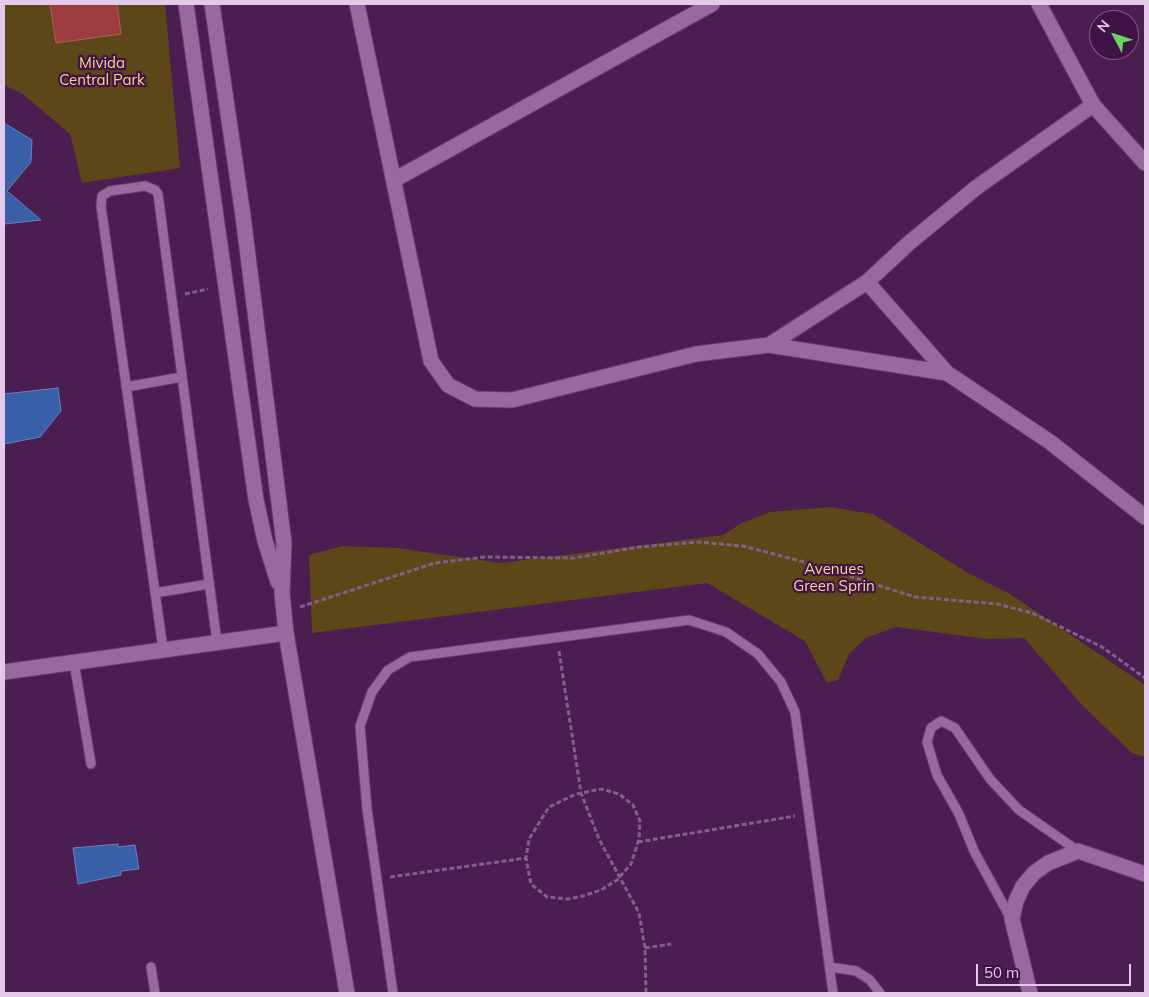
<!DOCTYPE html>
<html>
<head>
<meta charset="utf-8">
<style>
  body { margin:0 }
  #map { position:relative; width:1149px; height:997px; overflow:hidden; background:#4b1e52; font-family:Mulish,sans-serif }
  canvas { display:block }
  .frame { position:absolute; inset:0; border:5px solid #e4c9e8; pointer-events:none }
  .north { position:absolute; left:1089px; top:10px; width:50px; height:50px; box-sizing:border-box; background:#401347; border:1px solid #825c87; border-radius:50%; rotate:310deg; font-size:14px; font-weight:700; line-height:20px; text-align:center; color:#e4c9e8 }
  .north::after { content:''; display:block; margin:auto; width:18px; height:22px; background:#6cd362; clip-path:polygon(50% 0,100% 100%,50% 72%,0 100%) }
  .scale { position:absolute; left:976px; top:964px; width:155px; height:22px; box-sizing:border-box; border:2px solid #e4c9e8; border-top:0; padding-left:6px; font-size:15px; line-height:18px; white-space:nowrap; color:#e4c9e8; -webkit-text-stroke:4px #401347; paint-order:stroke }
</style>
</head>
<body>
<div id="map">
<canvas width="1149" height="997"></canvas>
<div class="frame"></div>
<div class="north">N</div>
<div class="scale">50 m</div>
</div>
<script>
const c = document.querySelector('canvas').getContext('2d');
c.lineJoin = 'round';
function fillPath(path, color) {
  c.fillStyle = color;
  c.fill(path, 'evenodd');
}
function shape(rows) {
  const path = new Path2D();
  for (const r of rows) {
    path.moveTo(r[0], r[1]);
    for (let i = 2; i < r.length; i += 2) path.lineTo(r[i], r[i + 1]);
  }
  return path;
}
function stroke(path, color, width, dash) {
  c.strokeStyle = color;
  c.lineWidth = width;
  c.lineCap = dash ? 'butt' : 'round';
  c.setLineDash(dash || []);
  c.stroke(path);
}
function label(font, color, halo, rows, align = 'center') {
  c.font = font + ' Mulish,sans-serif';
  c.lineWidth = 4.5;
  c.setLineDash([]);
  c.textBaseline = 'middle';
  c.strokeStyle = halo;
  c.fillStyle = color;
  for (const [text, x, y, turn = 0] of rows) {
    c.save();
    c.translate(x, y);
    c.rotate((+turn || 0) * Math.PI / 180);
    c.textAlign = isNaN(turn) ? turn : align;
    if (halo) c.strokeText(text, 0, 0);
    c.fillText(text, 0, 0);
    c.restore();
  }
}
fillPath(shape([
  [4,4,165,4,180,168,82,183,70,134,23,94,4,85],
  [829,507,873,514,970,574,1010,594,1145,685,1145,757,1132,753,1082,705,1024,638,987,639,896,627,866,638,849,654,838,680,827,683,805,641,707,583,312,633,309,555,342,546,397,548,501,563,723,535,740,524,770,512]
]), '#5d4617');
const water = shape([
  [4,123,32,140,31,162,7,191,41,220,4,224,4,123],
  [58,388,61,411,40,437,4,444,4,394,58,388],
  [118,844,118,847,135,845,139,869,121,871,121,875,78,884,73,848,118,844]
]);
fillPath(water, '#395fa9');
stroke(water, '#6c7fbc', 1);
const building = shape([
  [50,4,117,4,121,34,56,43,50,4]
]);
fillPath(building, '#9b3d3f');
stroke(building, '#ad5f5d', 1);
const service = shape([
  [126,387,182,377],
  [155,593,209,584],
  [163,649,101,206,102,196,110,191,145,186,155,190,158,194,217,642],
  [74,662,91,764],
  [1011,919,974,851,959,814,937,775,927,742,931,728,941,721,955,728,990,779,1019,810,1078,851],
  [151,967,155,993],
  [830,967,856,971,870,980,880,993],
  [393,993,367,809,360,726,372,692,388,670,410,657,689,620,726,632,758,654,781,682,795,712,833,993]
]);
const minor = shape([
  [357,4,431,361,448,385,475,399,512,400,696,354,769,345,867,282,909,243,977,187,1093,105],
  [1039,4,1093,105,1145,163],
  [394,180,712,4],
  [867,282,947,373,1050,442,1145,517],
  [769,345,947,373],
  [286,633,347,993],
  [1030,993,1012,919,1016,901,1023,886,1034,873,1048,863,1078,851,1145,874]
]);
const tertiary = shape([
  [186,4,256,500,265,541,278,582],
  [4,672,286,633,282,593,284,543,243,216,212,4]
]);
stroke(service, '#663e6c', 11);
stroke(minor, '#663e6c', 17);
stroke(tertiary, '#663e6c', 17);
stroke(shape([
  [185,294,208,289],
  [300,607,435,563,485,557,574,558,639,547,698,542,743,546,808,563,915,597,998,604,1032,613,1102,647,1145,678],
  [559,651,581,793,599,839,639,913,645,948,646,993],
  [638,842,795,816],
  [390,877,526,858,529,839,549,807,576,794,602,789,619,794,633,805,640,821,639,839,631,864,617,880,601,890,583,896,568,899,547,897,531,884,526,858],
  [645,948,671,944]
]), '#845e8a', 3, [5, 2.5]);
stroke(service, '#9a68a1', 9);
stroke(minor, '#9a68a1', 15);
stroke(tertiary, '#9a68a1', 15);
label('15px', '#f9d592', '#401347', [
  ["Mivida",102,63],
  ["Central Park",102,80],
  ["Avenues",834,569],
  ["Green Sprin",834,586]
]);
</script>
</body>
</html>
